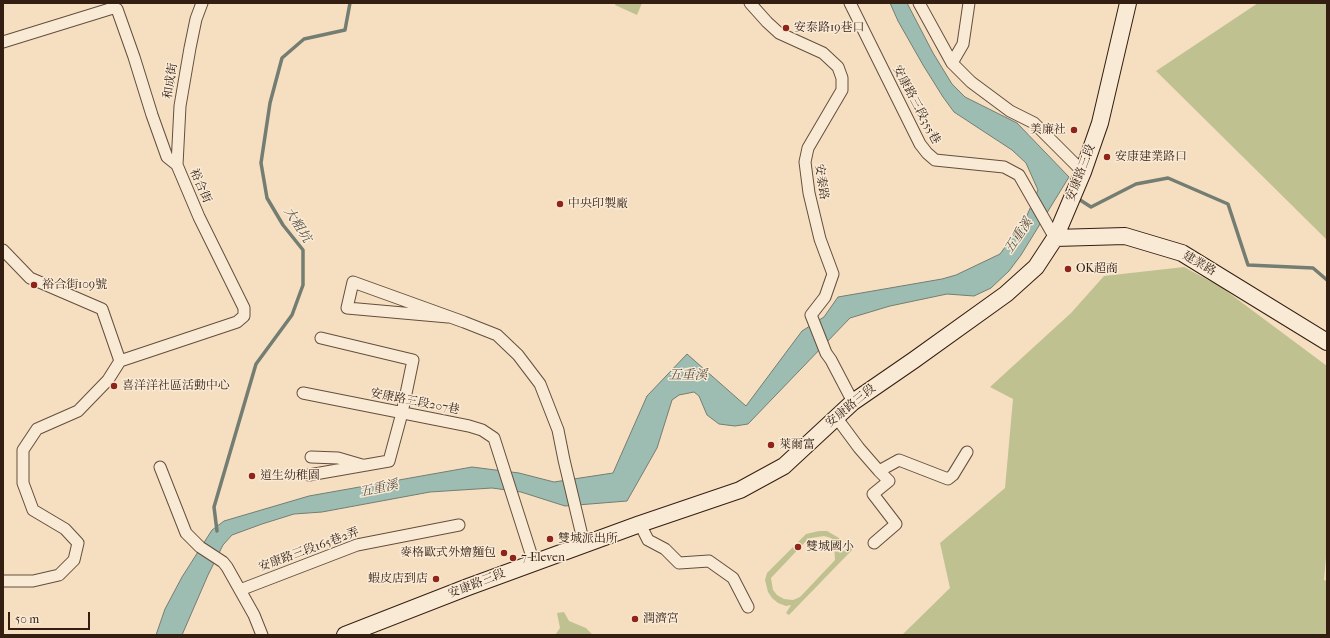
<!DOCTYPE html>
<html>
<head>
<meta charset="utf-8">
<style>
  body { margin:0 }
  #map { position:relative; width:1330px; height:638px; overflow:hidden; background:#f6dfc0; font-family:"IM FELL French Canon",serif }
  canvas { display:block }
  .frame { position:absolute; inset:0; border:4px solid #341e11; pointer-events:none }
  .scale { position:absolute; left:8px; top:612px; width:82px; height:18px; box-sizing:border-box; border:2px solid #341e11; border-top:0; padding-left:5px; font-size:12px; line-height:14px; white-space:nowrap; color:#341e11; -webkit-text-stroke:3px #f9ead6; paint-order:stroke }
</style>
</head>
<body>
<div id="map">
<canvas width="1330" height="638"></canvas>
<div class="frame"></div>
<div class="scale">50 m</div>
</div>
<script>
const c = document.querySelector('canvas').getContext('2d');
c.lineJoin = 'round';
function fillPath(path, color) {
  c.fillStyle = color;
  c.fill(path, 'evenodd');
}
function shape(rows) {
  const path = new Path2D();
  for (const r of rows) {
    path.moveTo(r[0], r[1]);
    for (let i = 2; i < r.length; i += 2) path.lineTo(r[i], r[i + 1]);
  }
  return path;
}
function stroke(path, color, width, dash) {
  c.strokeStyle = color;
  c.lineWidth = width;
  c.lineCap = dash ? 'butt' : 'round';
  c.setLineDash(dash || []);
  c.stroke(path);
}
function label(font, color, halo, rows, align = 'center') {
  c.font = font + ' "IM FELL French Canon","Noto Serif TC",serif';
  c.lineWidth = 3;
  c.setLineDash([]);
  c.textBaseline = 'middle';
  c.strokeStyle = halo;
  c.fillStyle = color;
  for (const [text, x, y, turn = 0] of rows) {
    c.save();
    c.translate(x, y);
    c.rotate((+turn || 0) * Math.PI / 180);
    c.textAlign = isNaN(turn) ? turn : align;
    if (halo) c.strokeText(text, 0, 0);
    c.fillText(text, 0, 0);
    c.restore();
  }
}
fillPath(shape([
  [616,3,642,3,637,15,615,5],
  [1258,3,1327,3,1327,240,1156,71],
  [1184,267,1221,287,1327,366,1327,546,1324,580,1327,581,1327,635,902,635,950,588,940,543,1005,488,1013,399,990,387,1071,313,1104,276],
  [819,531,827,531,839,538,842,544,841,553,850,545,854,548,789,615,786,613,791,605,786,606,778,603,772,598,768,592,765,580,767,573,806,534],
  [824,536,831,538,834,544,835,560,800,597,793,600,784,599,777,595,773,590,771,578,807,540,811,538],
  [564,612,569,621,586,628,593,635,555,635,560,628,557,613]
]), '#c0c190');
const water = shape([
  [890,3,907,3,933,53,952,84,965,97,1017,123,1069,177,1021,255,1009,271,991,288,974,296,947,294,890,306,850,318,748,424,735,426,719,424,707,415,699,396,694,392,679,395,672,400,657,448,627,501,565,506,521,492,492,488,430,492,322,512,294,514,262,524,232,535,223,545,208,575,182,635,156,635,165,609,182,577,212,530,224,521,309,496,472,467,519,473,554,482,613,473,647,396,687,354,746,406,802,331,824,317,838,297,942,279,956,275,1000,254,1025,220,1038,190,1026,163,1012,150,954,112,943,97,923,65,898,21,890,3]
]);
fillPath(water, '#9dbdb2');
stroke(water, '#737d72', 1);
stroke(shape([
  [1077,198,1091,207,1136,184,1168,178,1228,204,1248,265,1313,268,1327,280],
  [217,531,214,507,256,364,292,315,303,285,303,250,283,225,267,198,261,163,270,103,282,58,304,39,345,30,350,3]
]), '#737d72', 3.5);
const street = shape([
  [750,3,767,22,779,33,823,53,838,67,842,78,842,90,808,148,805,162,809,193,820,239,833,274,825,297,811,315,826,353,831,360,853,402],
  [850,3,920,144,927,153,935,160,1004,167,1019,175,1055,238],
  [919,3,952,63,971,82,1010,111,1034,123,1083,172],
  [3,42,113,8,117,9,134,57,152,115,167,157,177,165,199,217,244,308,244,316,237,322,120,361,108,380,78,411,37,429,23,450,23,483,33,510,65,529,78,543,74,560,59,575,33,581,3,581],
  [952,63,963,44,969,3],
  [177,165,180,106,190,48,196,19,202,3],
  [3,250,30,278,102,309,120,361],
  [448,317,347,308,353,282,464,322,497,335,518,355,540,384,558,430,564,460,584,544],
  [303,393,469,426,482,430,494,438,534,563],
  [836,417,859,448,879,471,899,460,948,479,953,475,967,452],
  [311,457,338,458,362,465],
  [160,467,186,533,200,547,223,562,227,567,254,615,262,635],
  [309,475,389,461,402,413,413,360,321,338],
  [640,524,648,540,665,549,679,563,709,561,733,578,748,607],
  [874,543,896,524,873,494,889,481,879,471],
  [240,590,357,545,459,525]
]);
const secondary = shape([
  [1055,238,1125,236,1182,253,1327,342],
  [345,635,468,587,640,524,740,490,784,466,853,402,914,360,1006,294,1036,267,1055,238,1083,172,1100,123,1128,3]
]);
stroke(street, '#644e3d', 13);
stroke(secondary, '#341e11', 18);
stroke(street, '#f9ead6', 11);
stroke(secondary, '#f9ead6', 16);
for (const [x, y, r, color] of [
  [786,28,4,"#8f2418"],
  [1074,130,4,"#8f2418"],
  [1107,157,4,"#8f2418"],
  [560,204,4,"#8f2418"],
  [1068,269,4,"#8f2418"],
  [34,285,4,"#8f2418"],
  [114,386,4,"#8f2418"],
  [771,445,4,"#8f2418"],
  [252,476,4,"#8f2418"],
  [550,539,4,"#8f2418"],
  [798,547,4,"#8f2418"],
  [504,553,4,"#8f2418"],
  [513,558,4,"#8f2418"],
  [436,579,4,"#8f2418"],
  [635,619,4,"#8f2418"]
]) {
  const dot = new Path2D();
  dot.arc(x, y, r, 0, 2 * Math.PI);
  c.fillStyle = color;
  c.fill(dot);
  stroke(dot, '#f9ead6', 1.5);
}
label('12px', '#341e11', '#f9ead6', [
  ["安泰路19巷口",794,28],
  ["美廉社",1066,130,"right"],
  ["安康建業路口",1115,157],
  ["中央印製廠",568,204],
  ["OK超商",1076,269],
  ["裕合街109號",42,285],
  ["喜洋洋社區活動中心",122,386],
  ["萊爾富",779,445],
  ["道生幼稚園",260,476],
  ["雙城派出所",558,539],
  ["雙城國小",806,547],
  ["麥格歐式外燴麵包",496,553,"right"],
  ["7-Eleven",521,558],
  ["蝦皮店到店",428,579,"right"],
  ["潤濟宮",643,619]
], 'left');
label('12px', '#341e11', '#f9ead6', [
  ["和成街",171,81,-81],
  ["安康路三段355巷",916,105,62],
  ["安康路三段",1081,173,-69],
  ["安泰路",821,182,82],
  ["裕合街",200,186,66],
  ["建業路",1199,264,30],
  ["安康路三段207巷",415,402,11],
  ["安康路三段",851,406,-39],
  ["安康路三段165巷2弄",309,550,-20],
  ["安康路三段",477,584,-21]
]);
label('italic 13px', '#544e41', '#f9ead6', [
  ["大粗坑",297,225,57],
  ["五重溪",1019,236,-56],
  ["五重溪",688,376],
  ["五重溪",379,489,-12]
]);
</script>
</body>
</html>
